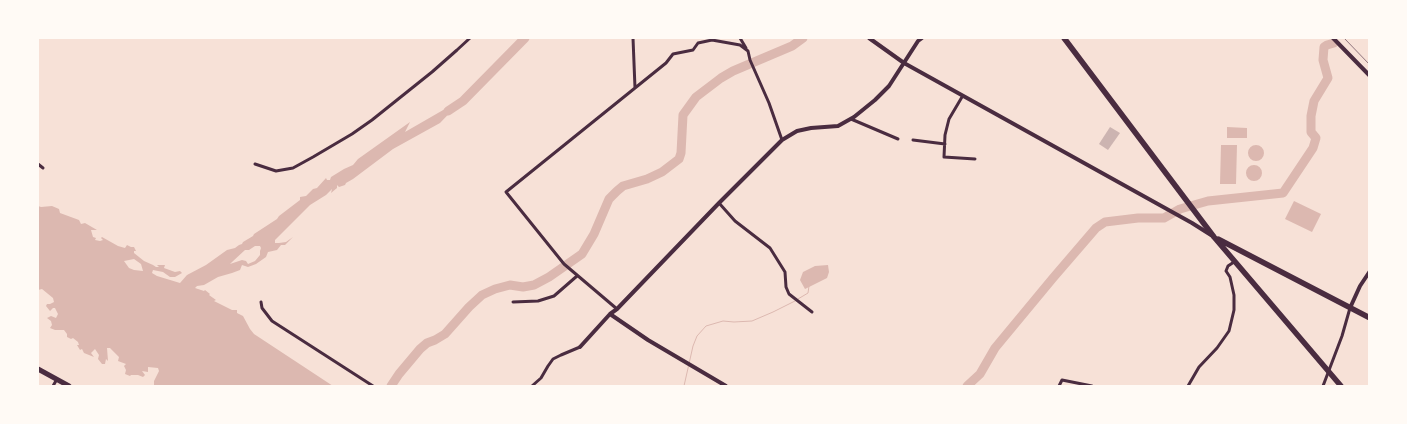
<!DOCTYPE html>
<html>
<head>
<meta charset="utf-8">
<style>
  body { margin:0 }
  #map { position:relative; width:1407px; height:424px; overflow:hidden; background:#f7e1d7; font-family:"Work Sans",sans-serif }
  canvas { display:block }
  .frame { position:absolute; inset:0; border:39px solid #fffaf5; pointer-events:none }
</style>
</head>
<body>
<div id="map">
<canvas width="1407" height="424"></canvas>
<div class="frame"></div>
</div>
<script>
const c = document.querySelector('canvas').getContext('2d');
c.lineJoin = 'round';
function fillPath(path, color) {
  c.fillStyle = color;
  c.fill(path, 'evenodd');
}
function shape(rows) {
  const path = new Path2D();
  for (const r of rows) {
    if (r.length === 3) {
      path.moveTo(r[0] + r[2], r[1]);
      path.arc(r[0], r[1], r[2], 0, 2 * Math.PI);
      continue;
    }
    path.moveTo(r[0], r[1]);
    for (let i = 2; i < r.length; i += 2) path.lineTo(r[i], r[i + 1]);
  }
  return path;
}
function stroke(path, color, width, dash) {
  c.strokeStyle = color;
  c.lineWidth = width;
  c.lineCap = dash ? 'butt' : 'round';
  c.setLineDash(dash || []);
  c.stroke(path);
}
fillPath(shape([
  [464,98,440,123,393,149,353,179,346,183,345,185,339,187,337,185,337,188,331,193,332,189,326,195,310,205,275,240,275,243,279,243,286,242,293,237,285,245,281,245,277,250,268,252,266,257,256,264,248,267,242,265,240,270,232,273,218,277,204,285,197,286,195,288,204,291,205,290,210,294,209,295,216,300,214,301,232,310,237,310,237,313,243,316,250,329,254,334,333,386,154,386,154,381,159,371,158,368,148,367,148,372,142,371,145,375,143,377,138,375,131,375,130,376,125,374,126,370,124,366,126,364,118,361,119,357,110,348,107,348,108,361,106,359,105,364,102,364,98,359,99,355,95,349,91,353,94,357,84,353,82,349,80,350,77,345,79,345,78,342,73,338,71,339,67,337,67,334,64,330,55,330,50,328,52,325,51,321,47,318,51,316,56,318,58,314,55,308,53,308,50,311,46,306,47,304,50,304,54,302,53,298,42,289,38,290,38,206,41,207,52,206,59,209,60,213,79,220,81,224,85,223,97,230,91,230,93,237,96,238,95,240,100,241,103,240,101,238,102,237,118,246,125,248,127,245,131,247,134,247,136,251,134,251,134,253,144,261,153,265,156,267,159,267,157,265,165,265,164,268,175,272,180,271,182,273,175,277,170,277,163,272,153,270,152,273,157,276,180,283,187,275,206,265,227,250,235,248,239,245,242,244,243,242,253,236,254,234,277,219,279,216,300,200,300,197,306,196,313,189,317,188,326,178,327,180,330,180,331,177,344,169,353,165,358,159,410,122,405,132],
  [255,246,260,246,261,248,260,251,260,255,255,261,248,264,246,261,242,260,230,264,232,262,245,250,249,250],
  [134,259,141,264,143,271,134,270,129,268,124,261],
  [1227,127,1247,128,1247,138,1227,138],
  [1221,145,1237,145,1236,184,1220,184],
  [1256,153,8],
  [1254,173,8],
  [1294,201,1321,214,1312,232,1285,219],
  [828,265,829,272,827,278,805,289,800,280,803,272,815,266]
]), '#dcb8b0');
stroke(shape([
  [798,299,808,293,809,286],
  [684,386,693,346,697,336,706,326,723,321,734,322,752,321,773,312,795,301]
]), '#dcb8b0', 1);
stroke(shape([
  [448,111,463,101,525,38],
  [391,386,399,374,420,349,427,343,435,340,445,334,469,307,482,295,495,289,510,285,523,287,534,285,549,277,582,254,594,234,609,199,617,191,623,186,647,179,662,172,679,159,681,153,683,115,696,97,721,78,733,71,792,46,803,38],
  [967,386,980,374,995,348,1053,278,1096,228,1105,222,1138,218,1164,218,1180,209,1208,201,1283,193,1313,148,1316,138,1311,132,1311,116,1314,101,1328,78,1323,60,1324,47,1327,45,1334,43]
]), '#dcb8b0', 9);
fillPath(shape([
  [1110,127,1120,133,1108,150,1099,144]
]), '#ccb4b1');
stroke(shape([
  [740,38,746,48],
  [635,88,666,63,673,54,693,50,698,43,712,40,740,45,748,51,750,60,769,103,782,140],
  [962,97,949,119,945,135,944,157,975,159],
  [851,119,898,139],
  [913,140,945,144],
  [38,164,43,168],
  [255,164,276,171,293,168,313,157,352,134,372,120,432,72,457,50,470,38],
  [719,203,735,221,770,248,785,272,786,287,789,294,812,312],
  [261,302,262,308,272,321,373,386],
  [513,302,538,301,554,296,577,276],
  [617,309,564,264,506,192,635,88,633,38],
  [53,386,57,379],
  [532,386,541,378,548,366,553,359,561,355,580,347],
  [1059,386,1062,380,1092,386],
  [1188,386,1199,367,1217,348,1229,331,1234,310,1234,295,1230,277,1226,271,1228,266,1234,262],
  [1323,386,1342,336,1350,308]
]), '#4a2c40', 3);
stroke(shape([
  [869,38,904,63,1192,223,1211,235],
  [1333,38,1370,76],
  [1350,308,1360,286,1370,271],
  [610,314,648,340,726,386],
  [580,347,610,314,617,309,719,203,782,140,797,131,811,128,838,126,854,117,875,100,889,86,918,41,922,38]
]), '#4a2c40', 4);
stroke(shape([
  [38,369,69,386]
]), '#4a2c40', 5);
stroke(shape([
  [1064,38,1214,237,1341,386],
  [1218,239,1370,318]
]), '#4a2c40', 5.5);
stroke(shape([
  [1344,38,1370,65]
]), '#8f747c', 1);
</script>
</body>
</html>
